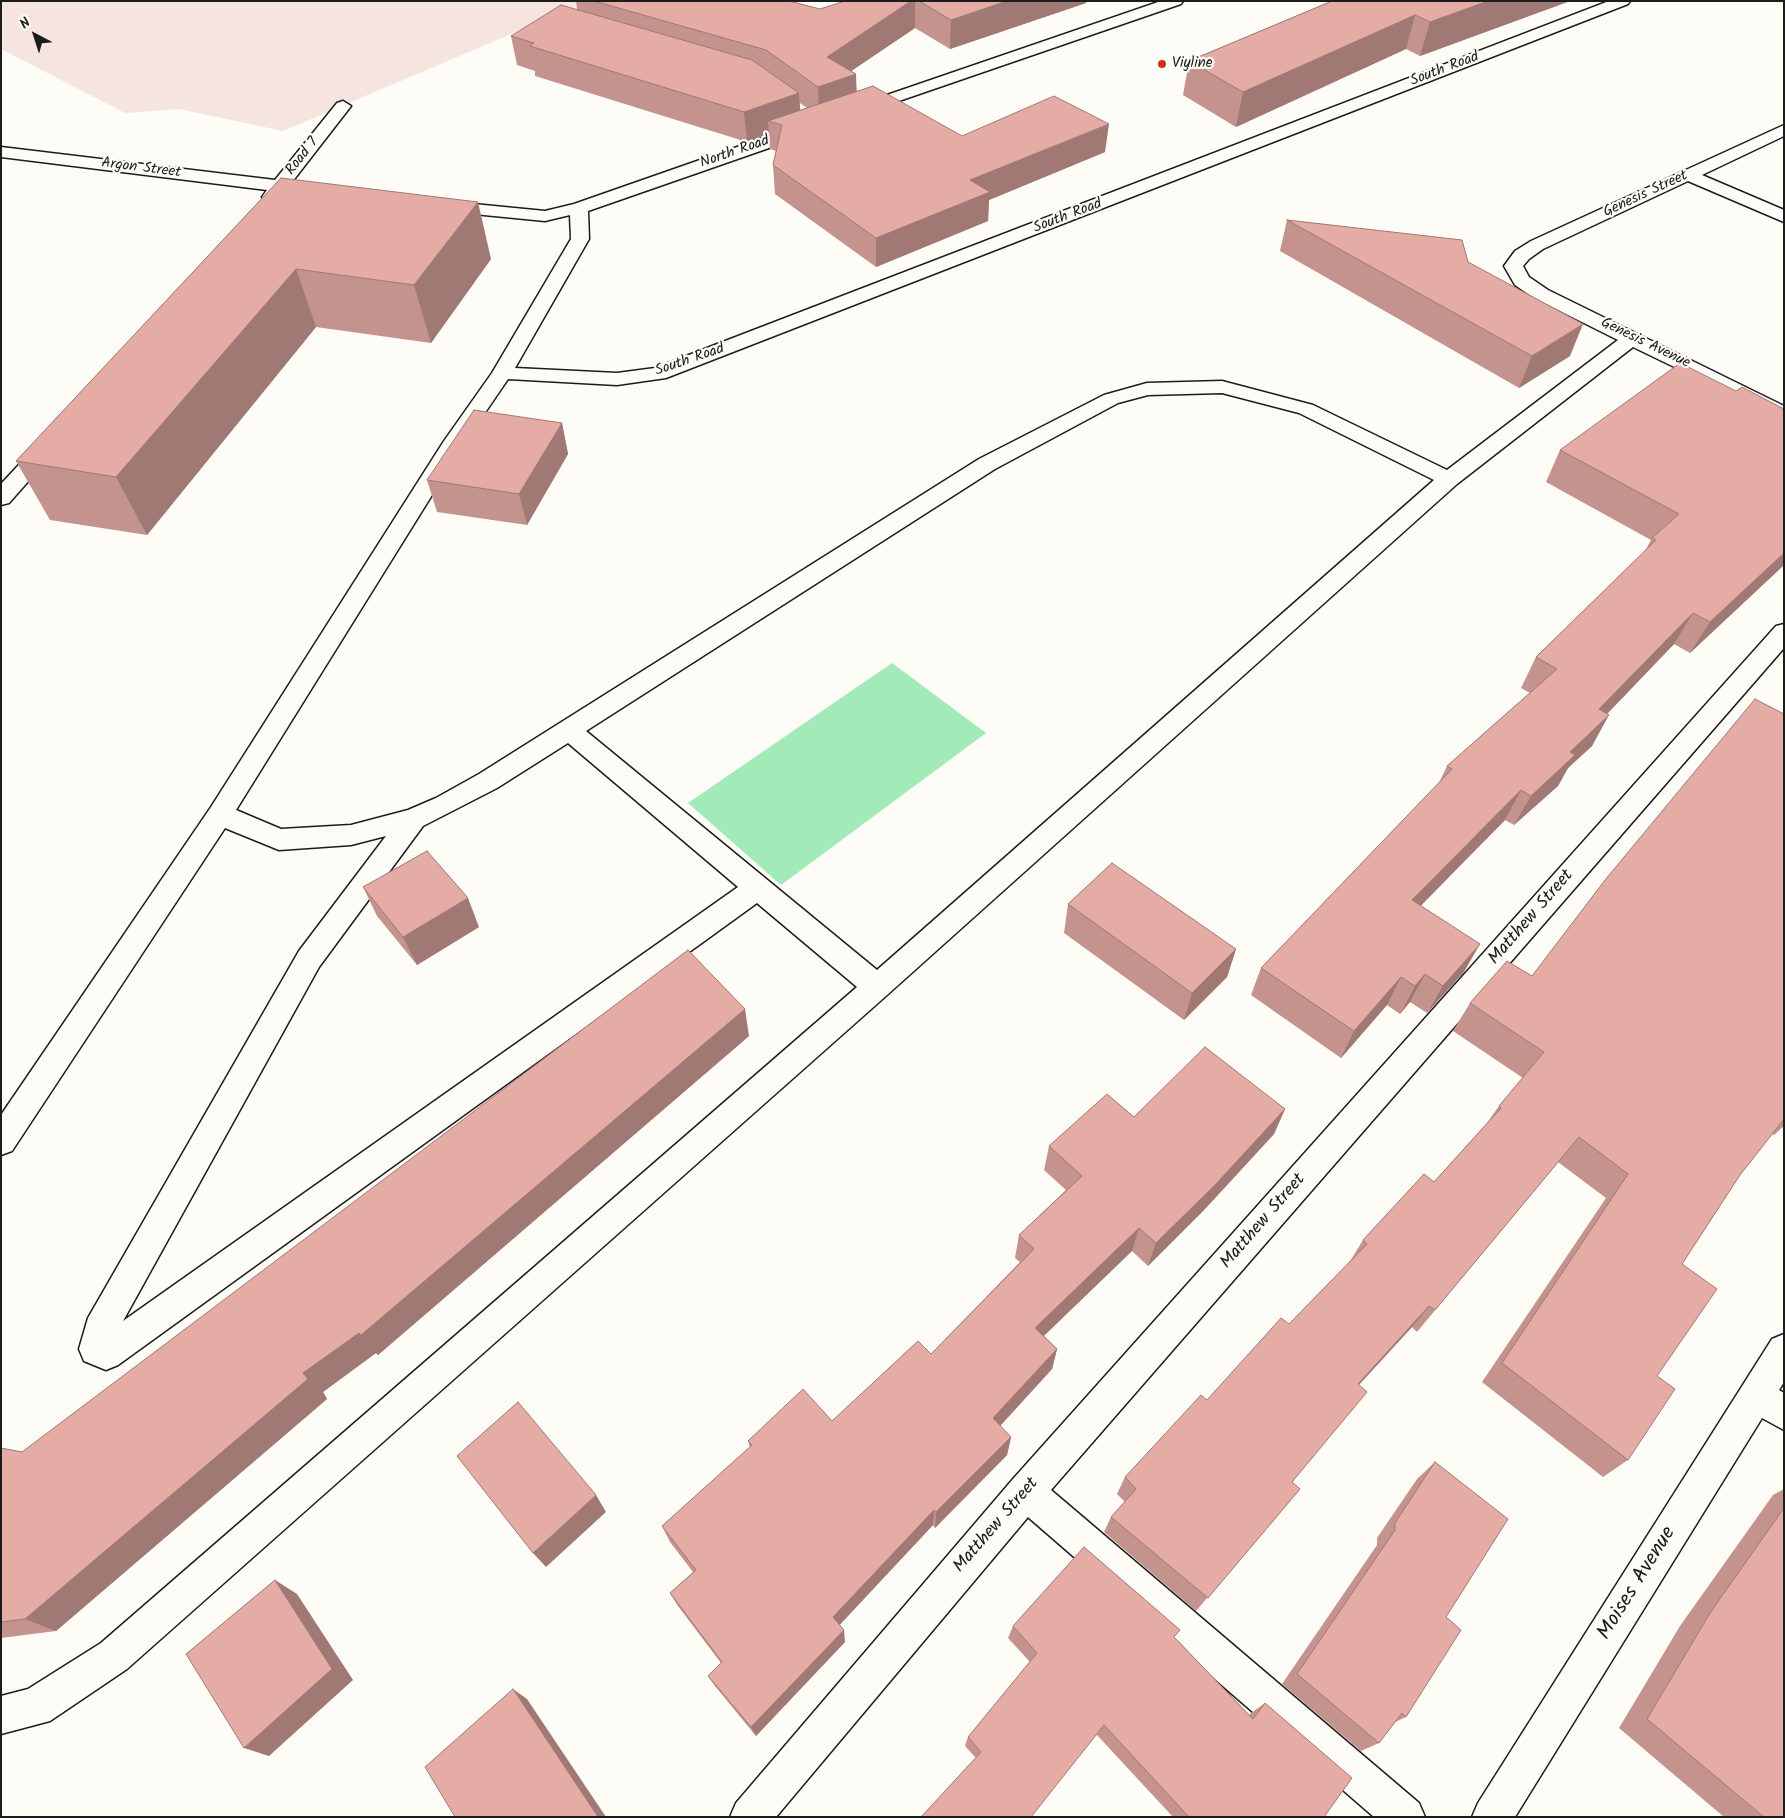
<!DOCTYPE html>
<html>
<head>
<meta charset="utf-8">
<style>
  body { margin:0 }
  #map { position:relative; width:1785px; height:1818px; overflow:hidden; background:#fdfcf7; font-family:Kalam,sans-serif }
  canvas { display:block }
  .frame { position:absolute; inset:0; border:2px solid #1c1c1c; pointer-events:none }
  .north { position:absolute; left:10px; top:10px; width:50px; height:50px; -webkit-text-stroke:4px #fdfcf7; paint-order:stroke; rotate:320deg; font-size:14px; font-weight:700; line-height:20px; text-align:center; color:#1c1c1c }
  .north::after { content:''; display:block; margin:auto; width:18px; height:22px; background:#1c1c1c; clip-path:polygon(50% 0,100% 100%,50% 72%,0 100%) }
</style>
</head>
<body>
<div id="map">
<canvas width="1785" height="1818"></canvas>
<div class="frame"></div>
<div class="north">N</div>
</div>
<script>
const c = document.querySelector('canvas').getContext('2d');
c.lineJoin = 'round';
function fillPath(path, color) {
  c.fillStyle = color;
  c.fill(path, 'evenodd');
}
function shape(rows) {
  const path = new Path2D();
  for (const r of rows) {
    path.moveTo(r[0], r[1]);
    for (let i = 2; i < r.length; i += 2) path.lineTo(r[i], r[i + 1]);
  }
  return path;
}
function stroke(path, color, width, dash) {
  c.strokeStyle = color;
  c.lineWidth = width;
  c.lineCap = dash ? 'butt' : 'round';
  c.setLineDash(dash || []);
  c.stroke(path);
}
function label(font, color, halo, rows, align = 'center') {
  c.font = font + ' Kalam,sans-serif';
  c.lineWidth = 4.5;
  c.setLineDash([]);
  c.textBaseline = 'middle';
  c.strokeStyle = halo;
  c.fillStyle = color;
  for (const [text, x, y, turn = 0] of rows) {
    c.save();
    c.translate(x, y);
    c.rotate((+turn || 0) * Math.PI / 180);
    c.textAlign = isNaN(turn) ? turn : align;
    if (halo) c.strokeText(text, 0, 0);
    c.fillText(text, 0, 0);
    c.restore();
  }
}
fillPath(shape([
  [1,1,589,1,283,131,179,109,125,113,1,49]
]), '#f6e4de');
fillPath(shape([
  [892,663,986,733,781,885,688,803]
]), '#a2eab8');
const minor = shape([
  [1161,1,1183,1,1181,4,864,113,852,113,850,110,852,107,1161,1],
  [1609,1,1630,1,1628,4,666,378,617,385,508,379,465,442,236,810,281,829,351,825,408,810,436,798,479,774,979,459,1104,395,1147,383,1222,381,1313,405,1447,470,1618,340,1534,298,1515,285,1504,266,1515,251,1531,241,1784,125,1784,136,1702,175,1784,210,1784,222,1688,181,1543,249,1529,259,1523,266,1529,277,1548,290,1784,406,1784,420,1633,347,1457,484,887,995,127,1669,50,1721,1,1734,1,1696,28,1689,101,1643,857,987,757,903,118,1365,106,1370,84,1361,79,1349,88,1318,299,951,386,836,351,845,279,850,225,828,12,1151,1,1155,1,1115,211,807,444,441,492,373,571,239,570,215,545,221,443,211,437,210,434,206,437,202,443,201,545,211,574,204,800,125,812,125,814,129,812,133,588,211,589,239,515,368,617,373,655,368,1609,1],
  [1222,393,1299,413,1434,480,877,970,586,731,995,469,1118,403,1148,395,1222,393],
  [568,743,738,887,123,1321,319,967,423,826,497,788,568,743],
  [343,101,351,106,292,182,317,186,320,190,317,194,311,195,284,192,277,201,271,202,265,201,262,197,267,190,1,157,1,147,275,180,337,103,343,101],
  [49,438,56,440,60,445,56,450,9,503,1,505,1,484,42,440,49,438],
  [1784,624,1784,648,1051,1490,1419,1803,1425,1817,1374,1817,1028,1517,776,1817,730,1817,736,1803,1013,1479,1776,626,1784,624],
  [1784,1334,1784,1382,1779,1390,1784,1393,1784,1430,1762,1418,1515,1817,1472,1817,1478,1803,1772,1339,1784,1334]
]);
stroke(minor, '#1c1c1c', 3);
fillPath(minor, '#fdfcf7');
fillPath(shape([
  [576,1,789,1,820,9,845,1,1086,1,1086,3,950,49,915,28,851,71,857,91,962,136,1105,152,989,200,988,221,876,267,775,194,773,165,776,151,770,149,769,134,747,142,535,76,535,71,517,65,511,36,577,9],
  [800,103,807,108,800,110],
  [1332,1,1570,1,1420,56,1406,49,1236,127,1183,95,1189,61],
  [281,178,491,259,431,343,316,327,147,535,50,520,16,461],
  [1287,220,1468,262,1570,356,1519,388,1280,251],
  [562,423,568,454,527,525,437,512,427,480],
  [1560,450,1784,565,1690,653,1674,644,1607,714,1592,746,1568,768,1558,786,1514,825,1505,820,1420,906,1464,972,1427,1013,1410,1002,1400,1014,1387,1005,1341,1058,1251,995,1261,968,1439,783,1447,766,1530,693,1521,688,1536,657,1645,551,1651,540,1546,482],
  [1784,714,1784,1126,1774,1135,1772,1134,1740,1175,1682,1264,1657,1376,1628,1460,1603,1477,1482,1382,1606,1198,1558,1162,1417,1332,1412,1327,1359,1385,1292,1482,1300,1489,1196,1611,1104,1532,1111,1517,1125,1502,1117,1494,1125,1477,1289,1324,1349,1263,1363,1240,1434,1182,1487,1123,1499,1106,1523,1078,1453,1031,1470,1003,1532,976],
  [363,887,479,927,417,965,377,916],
  [1068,904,1236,949,1227,977,1184,1020,1064,933],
  [749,1036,378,1355,376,1353,323,1392,327,1399,56,1631,1,1638,1,1448,22,1452],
  [1285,1109,1274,1134,1204,1210,1148,1266,1132,1251,1044,1336,1057,1349,1052,1369,1000,1426,1011,1437,1007,1455,935,1528,933,1525,839,1625,845,1642,756,1736,715,1686,708,1676,721,1663,678,1606,670,1593,693,1572,670,1542,662,1526,750,1447,748,1441,832,1421,931,1354,1020,1262,1015,1258,1019,1235,1066,1190,1044,1170,1049,1146,1134,1117],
  [1435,1462,1446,1617,1406,1717,1395,1722,1379,1743,1361,1751,1282,1684,1377,1545,1377,1538,1417,1479],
  [1784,1489,1784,1817,1724,1817,1619,1728,1680,1626,1773,1495],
  [1013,1626,1174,1637,1249,1715,1251,1713,1265,1703,1324,1817,1173,1817,1097,1735,976,1758,965,1746,968,1737,1030,1662,1008,1638]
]), '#c5938e');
fillPath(shape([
  [911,1,915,1,915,28,838,80,856,74,857,104,819,117,818,87,827,57],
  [1007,1,1086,1,1086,3,950,49,951,20],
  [1488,1,1570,1,1420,56,1430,22],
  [1415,15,1406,49,1236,127,1243,92],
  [799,93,801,123,768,121,769,134,747,142,744,112],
  [1109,124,1105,152,989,200,988,221,876,267,876,238,970,180],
  [478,202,491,259,431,343,414,285],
  [296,269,316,327,147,535,116,477],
  [1583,324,1570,356,1519,388,1532,356],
  [562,423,568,454,527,525,519,494],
  [1784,553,1784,565,1690,653,1710,622],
  [1693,613,1674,644,1582,740,1599,709],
  [1609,715,1592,746,1568,768,1558,786,1514,825,1531,796,1570,752],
  [1521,790,1505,820,1398,929,1412,900],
  [468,898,479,927,417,965,403,937],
  [1480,944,1464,972,1427,1013,1443,986],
  [1236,949,1227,977,1184,1020,1192,993],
  [1425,974,1410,1002,1400,1014,1415,986],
  [1401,977,1387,1005,1341,1058,1354,1031],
  [745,1009,749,1036,378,1355,376,1353,323,1392,327,1399,56,1631,25,1619,303,1373],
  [1285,1109,1274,1134,1204,1210,1148,1266,1156,1243],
  [1139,1228,1132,1251,1030,1349,1035,1328],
  [1429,1306,1412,1327,1342,1403,1358,1384],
  [1057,1349,1052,1369,990,1437,993,1418],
  [1011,1437,1007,1455,935,1528,936,1512],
  [596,1495,606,1512,546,1567,533,1553],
  [934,1510,933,1525,835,1630,833,1617],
  [275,1580,297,1594,353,1680,269,1756,244,1748],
  [844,1630,845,1642,756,1736,751,1727],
  [513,1689,527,1699,606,1817,598,1817]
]), '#a07874');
const building = shape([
  [594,1,789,1,820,9,845,1,911,1,827,57,856,74,818,87,766,50,594,1],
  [919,1,1007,1,951,20,919,1],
  [1332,1,1488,1,1430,22,1415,15,1243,92,1189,61,1332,1],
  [561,5,752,60,799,93,744,112,530,46,534,43,511,36,561,5],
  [873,86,962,136,1054,96,1109,124,970,180,990,192,876,238,773,165,782,125,768,121,873,86],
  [281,178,478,202,414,285,296,269,116,477,16,461,281,178],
  [1287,220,1462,240,1468,262,1583,324,1532,356,1287,220],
  [1680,363,1736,391,1742,387,1784,409,1784,553,1710,622,1693,613,1599,709,1609,715,1570,752,1575,755,1531,796,1521,790,1412,900,1480,944,1443,986,1425,974,1415,986,1401,977,1354,1031,1261,968,1452,769,1447,766,1557,669,1536,657,1656,540,1652,538,1679,514,1560,450,1680,363],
  [474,410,562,423,519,494,427,480,474,410],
  [1755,699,1784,714,1784,1119,1740,1175,1682,1264,1717,1289,1657,1376,1675,1389,1628,1460,1502,1363,1628,1174,1579,1137,1435,1310,1429,1306,1358,1384,1367,1392,1292,1482,1300,1489,1208,1598,1111,1517,1136,1489,1125,1477,1201,1395,1207,1400,1281,1318,1289,1324,1367,1244,1363,1240,1424,1174,1434,1182,1501,1108,1499,1106,1544,1052,1470,1003,1507,961,1532,976,1605,880,1755,699],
  [427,851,468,898,403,937,363,887,427,851],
  [1112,863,1236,949,1192,993,1068,904,1112,863],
  [688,950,745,1009,361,1335,359,1333,303,1373,308,1379,25,1619,1,1622,1,1448,22,1452,688,950],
  [1205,1047,1285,1109,1214,1186,1156,1243,1139,1228,1035,1328,1057,1349,993,1418,1011,1437,936,1512,934,1510,833,1617,844,1630,751,1727,708,1676,722,1662,670,1593,696,1570,662,1526,752,1445,748,1441,803,1389,832,1421,918,1341,931,1354,1034,1249,1019,1235,1082,1176,1049,1146,1107,1094,1134,1117,1205,1047],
  [518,1402,596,1495,533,1553,457,1456,518,1402],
  [1435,1462,1508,1519,1446,1617,1461,1630,1406,1717,1402,1713,1379,1743,1297,1674,1395,1530,1395,1523,1435,1462],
  [1784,1508,1784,1817,1764,1817,1647,1719,1710,1613,1784,1508],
  [1084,1547,1180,1630,1174,1637,1253,1719,1265,1703,1352,1778,1324,1817,1189,1817,1104,1725,1031,1817,921,1817,981,1752,968,1737,1037,1653,1013,1626,1084,1547],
  [275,1580,332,1669,244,1748,186,1654,275,1580],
  [513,1689,598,1817,455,1817,425,1767,513,1689]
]);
fillPath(building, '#e5aba5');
stroke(building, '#a07874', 1);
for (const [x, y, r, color] of [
  [1162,64,5,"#c8321e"]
]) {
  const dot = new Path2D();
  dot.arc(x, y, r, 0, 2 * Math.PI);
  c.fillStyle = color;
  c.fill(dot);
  stroke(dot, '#fdfcf7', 2);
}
label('15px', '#1c1c1c', '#fdfcf7', [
  ["Viyline",1172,64]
], 'left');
label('15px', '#1c1c1c', '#fdfcf7', [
  ["South Road",1445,70,-21],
  ["North Road",735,153,-19],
  ["Road 7",303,157,-52],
  ["Argon Street",141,169,7],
  ["Genesis Street",1646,195,-25],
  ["South Road",1068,217,-21],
  ["Genesis Avenue",1645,344,26],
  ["South Road",690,361,-19]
]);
label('18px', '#1c1c1c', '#fdfcf7', [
  ["Matthew Street",1532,918,-49],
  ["Matthew Street",1264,1222,-49],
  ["Matthew Street",997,1526,-49]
]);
label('21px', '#1c1c1c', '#fdfcf7', [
  ["Moises Avenue",1638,1584,-58]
]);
</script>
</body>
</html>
